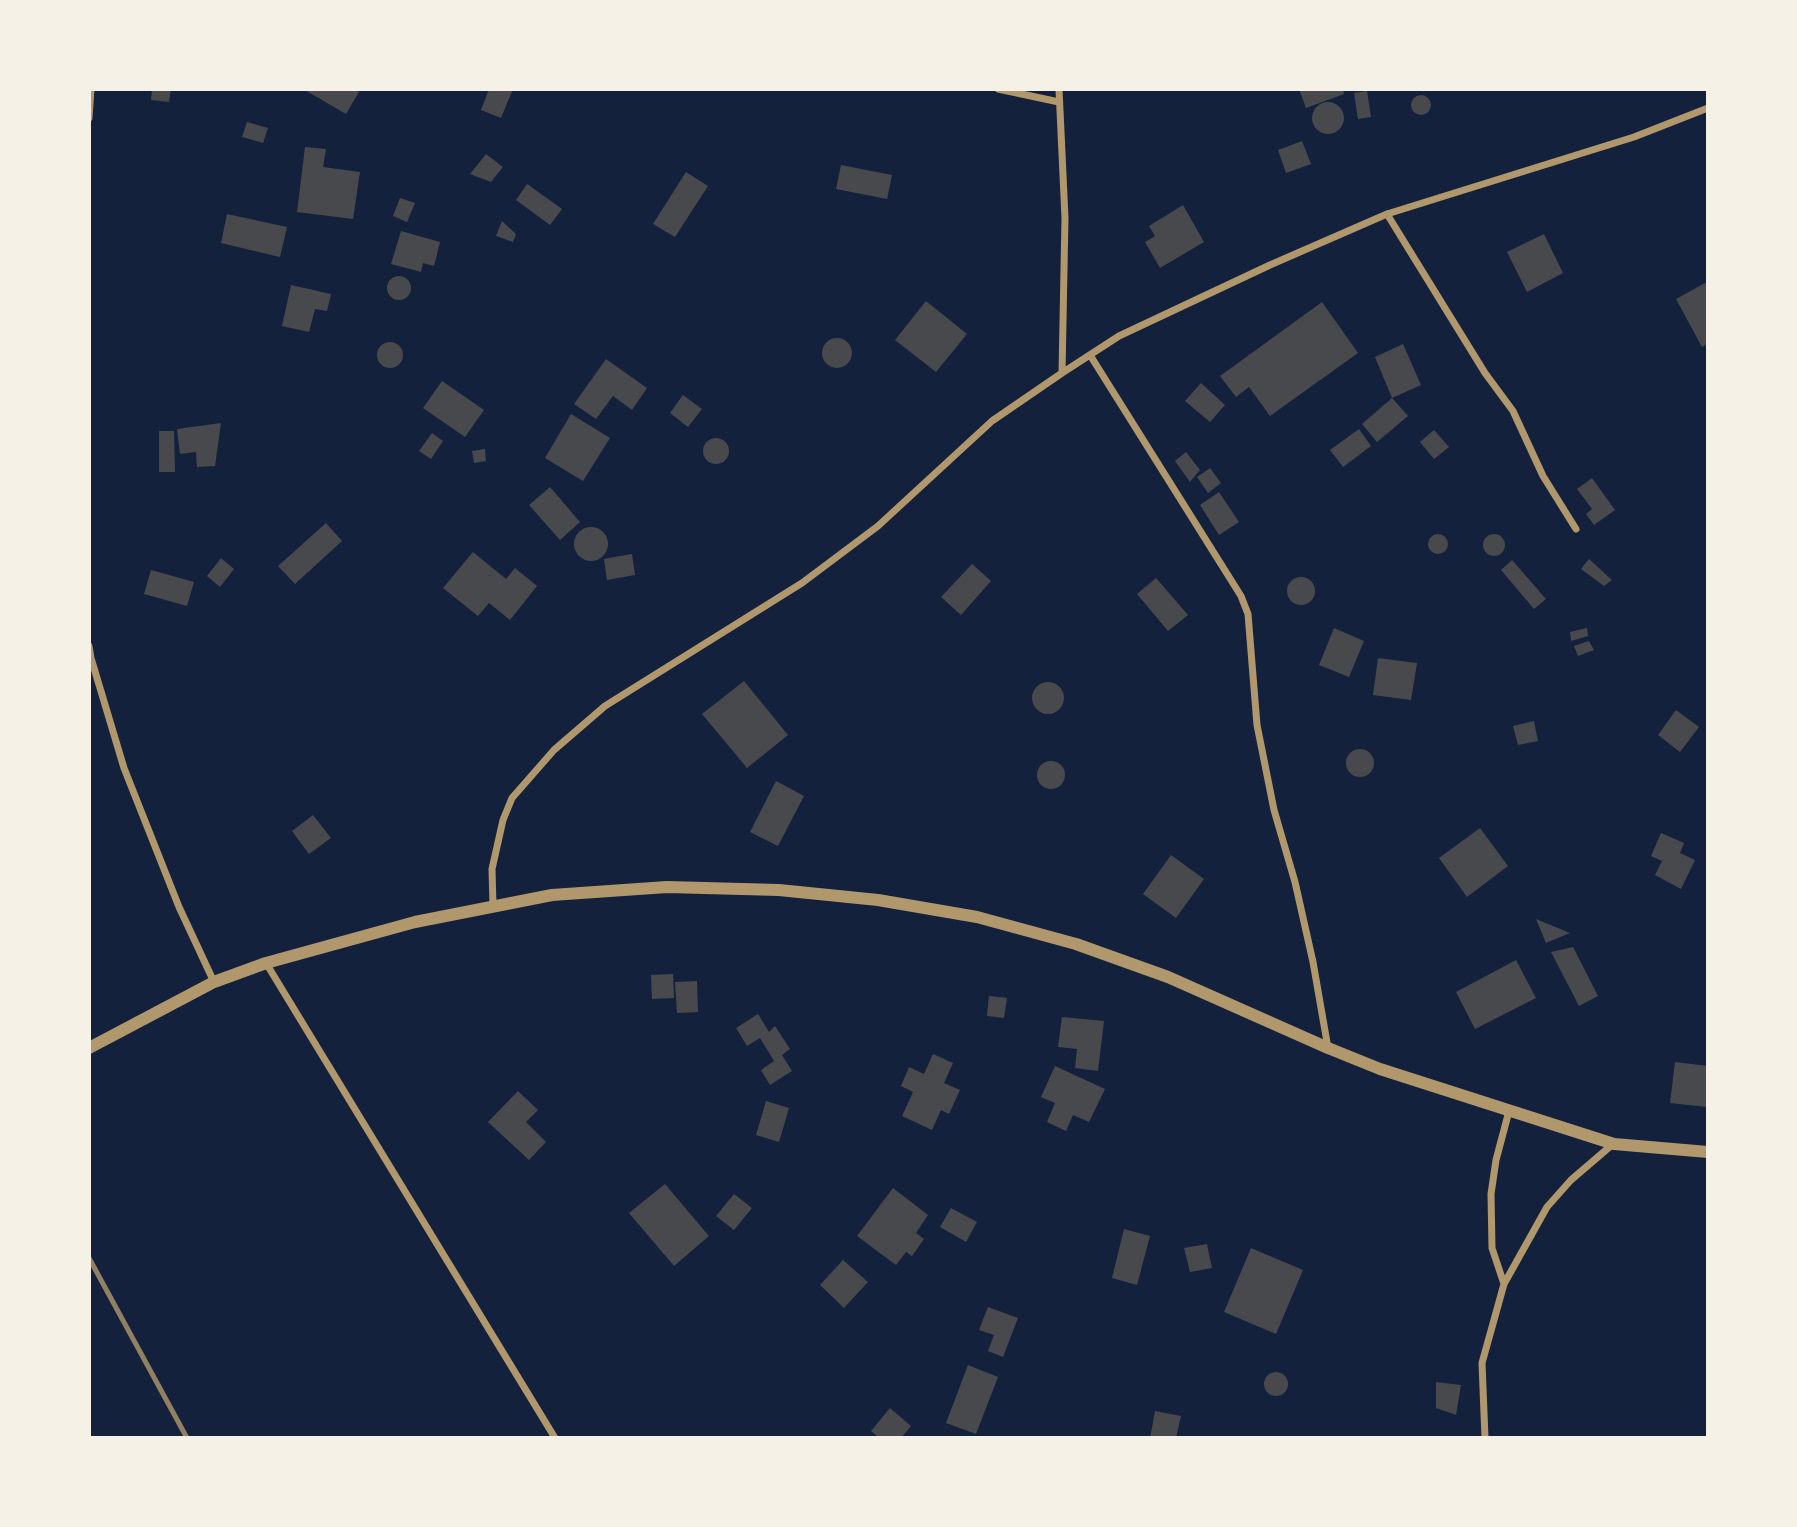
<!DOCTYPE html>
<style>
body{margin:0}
#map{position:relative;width:1797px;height:1527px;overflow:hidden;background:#14213d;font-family:Roboto,sans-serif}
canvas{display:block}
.frame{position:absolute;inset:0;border:91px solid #f6f1e7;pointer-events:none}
</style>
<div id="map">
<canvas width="1797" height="1527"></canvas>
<div class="frame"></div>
</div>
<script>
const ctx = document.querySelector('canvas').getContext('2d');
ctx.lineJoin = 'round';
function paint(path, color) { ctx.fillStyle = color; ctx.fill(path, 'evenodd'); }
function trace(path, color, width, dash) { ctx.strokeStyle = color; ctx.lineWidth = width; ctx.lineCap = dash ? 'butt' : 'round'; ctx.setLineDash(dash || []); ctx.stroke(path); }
const building = new Path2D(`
 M152,89H171L169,102L151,100Z
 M303,89H354L359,92L346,114Z
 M489,89H513L501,118L481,110Z
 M1299,89H1343L1344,94L1306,108Z
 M1367,91L1371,117L1358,119L1354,93Z
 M1411 105a10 10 0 1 1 20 0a10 10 0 1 1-20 0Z
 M1312 118a16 16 0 1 1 32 0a16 16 0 1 1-32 0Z
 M247,122L268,128L263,143L242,137Z
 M1302,141L1311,164L1286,173L1278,150Z
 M305,147L326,149L323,167L360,172L353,219L297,212Z
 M486,154L503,167L491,182L470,174Z
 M841,165L892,175L887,199L836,189Z
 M686,172L708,186L675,237L653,224Z
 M527,184L562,209L550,225L516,200Z
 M400,198L415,203L407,222L393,216Z
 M1183,205L1204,242L1160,268L1145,242L1155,236L1149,226Z
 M227,214L287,227L280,257L221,243Z
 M502,221L516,234L513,242L496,236Z
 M401,231L440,242L434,266L423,263L421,272L391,264Z
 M1544,234L1563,273L1527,292L1507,252Z
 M387 288a12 12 0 1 1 24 0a12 12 0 1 1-24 0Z
 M1705,283L1708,288V343L1702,347L1676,299Z
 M291,285L331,294L327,311L315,309L309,332L282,326Z
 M926,301L967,334L936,372L895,340Z
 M1322,302L1358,353L1270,416L1249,387L1236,397L1220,376Z
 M822 353a15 15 0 1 1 30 0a15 15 0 1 1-30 0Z
 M377 355a13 13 0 1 1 26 0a13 13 0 1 1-26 0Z
 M1403,344L1421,385L1392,398L1375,357Z
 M606,359L647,388L632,410L613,396L596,419L574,404Z
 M442,381L484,410L465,437L423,408Z
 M1201,383L1225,405L1210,422L1185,401Z
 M683,395L702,409L688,427L670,413Z
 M1392,398L1408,416L1377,442L1362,424Z
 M571,414L610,438L583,481L545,458Z
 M221,423L215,466L197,467L196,452L180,454L177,429Z
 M1359,429L1371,446L1343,467L1330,450Z
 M1434,430L1449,447L1434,459L1420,442Z
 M159,431H174L175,472H159Z
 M432,433L443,441L431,459L419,451Z
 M703 451a13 13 0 1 1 26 0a13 13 0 1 1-26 0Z
 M485,449L486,461L474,463L472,451Z
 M1186,452L1200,470L1190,482L1175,461Z
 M1210,468L1221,483L1208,493L1197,477Z
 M1592,478L1615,510L1594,525L1586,514L1592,509L1577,489Z
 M550,487L580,522L560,540L529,505Z
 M1219,492L1239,522L1219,535L1200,505Z
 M326,523L342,541L295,584L278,566Z
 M574 544a17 17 0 1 1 34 0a17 17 0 1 1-34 0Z
 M1483 545a11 11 0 1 1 22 0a11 11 0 1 1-22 0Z
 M1428 544a10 10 0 1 1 20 0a10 10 0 1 1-20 0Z
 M473,552L506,579L515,568L537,586L510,620L489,603L478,616L443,588Z
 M632,554L635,575L607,580L604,559Z
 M221,558L234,569L220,587L207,576Z
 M1589,559L1612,580L1604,586L1581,569Z
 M1512,560L1546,599L1534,609L1501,570Z
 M972,564L991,581L961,615L941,597Z
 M151,570L194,582L187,606L144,594Z
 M1287 591a14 14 0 1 1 28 0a14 14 0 1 1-28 0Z
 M1156,578L1188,615L1168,631L1137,594Z
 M1334,628L1364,641L1349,677L1319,665Z
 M1587,628L1588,636L1571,641L1570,632Z
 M1589,641L1594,650L1578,656L1574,646Z
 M1378,658L1417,663L1411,700L1373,695Z
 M744,681L788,735L747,768L702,714Z
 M1032 698a16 16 0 1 1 32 0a16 16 0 1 1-32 0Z
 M1676,710L1699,727L1680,752L1658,735Z
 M1534,721L1538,741L1518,745L1513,726Z
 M1346 763a14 14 0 1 1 28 0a14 14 0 1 1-28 0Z
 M1037 775a14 14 0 1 1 28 0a14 14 0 1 1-28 0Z
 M776,781L804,796L778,846L750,832Z
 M313,815L331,838L309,854L292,831Z
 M1480,828L1508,866L1467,897L1439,858Z
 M1661,833L1684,843L1680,853L1695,860L1681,889L1655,875L1662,861L1651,856Z
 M1171,855L1204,879L1176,918L1143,894Z
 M1536,919L1570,933L1546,943Z
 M1573,947L1598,996L1579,1006L1551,952Z
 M1516,960L1536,998L1475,1029L1456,992Z
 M673,974L674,998L652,999L651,975Z
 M697,981L698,1012L677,1013L675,982Z
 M989,996L1007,998L1004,1018L987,1016Z
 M758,1014L769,1032L775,1026L790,1049L782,1055L792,1071L770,1085L761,1070L774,1061L760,1038L747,1046L736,1028Z
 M1062,1017L1104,1021L1098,1071L1075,1068L1077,1049L1058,1047Z
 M933,1054L953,1063L944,1083L960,1090L949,1114L941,1110L932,1130L902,1116L913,1092L901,1086L909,1067L924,1074Z
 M1675,1062L1708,1066L1707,1107L1670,1103Z
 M1055,1066L1105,1089L1089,1122L1073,1115L1066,1131L1047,1122L1055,1103L1041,1097Z
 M518,1091L538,1110L526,1122L546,1142L529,1160L488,1122Z
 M766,1101L789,1108L779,1142L756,1135Z
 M665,1184L709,1236L674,1266L629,1213Z
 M893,1188L928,1215L916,1233L924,1239L912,1256L906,1252L896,1265L857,1236Z
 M734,1194L752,1208L734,1230L716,1216Z
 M951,1208L977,1222L966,1242L940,1227Z
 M1124,1229L1150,1236L1137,1285L1112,1278Z
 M1207,1244L1212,1268L1190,1272L1184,1248Z
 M1251,1248L1303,1270L1276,1334L1224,1312Z
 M843,1260L868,1282L844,1308L820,1285Z
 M988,1307L1018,1318L1003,1357L988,1351L994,1335L979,1330Z
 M968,1365L998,1377L976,1434L946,1423Z
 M1264 1384a12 12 0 1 1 24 0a12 12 0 1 1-24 0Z
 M1436,1382L1461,1385L1456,1415L1436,1408Z
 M890,1408L911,1426L901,1438H879L871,1431Z
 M1155,1411L1181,1416L1176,1438H1150Z`);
const minor = new Path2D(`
 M998,89L1059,102
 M1059,89L1065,218L1062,373
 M89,118L91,89
 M1387,214L1485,373L1513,411L1543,476L1576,529
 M1090,355L1241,596L1248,614L1257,725L1274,810L1295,882L1313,962L1328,1048
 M89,646L91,658L124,768L179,907L214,982
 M493,906L492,869L503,820L512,798L554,750L605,706L802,583L878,526L992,421L1062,373L1119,336L1270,265L1387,214L1634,137L1708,108
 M266,963L555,1438
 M1504,1284L1492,1248L1491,1194L1496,1160L1509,1111
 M1485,1438L1482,1363L1504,1284L1547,1207L1571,1180L1613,1144`);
const tertiary = new Path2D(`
 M89,1048L214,982L266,963L415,922L552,895L667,887L779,890L878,900L977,917L1076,944L1168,977L1328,1048L1380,1069L1614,1144L1708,1152`);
const rail = new Path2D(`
 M89,1258L187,1438`);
paint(building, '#48494c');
trace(minor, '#b1986c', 7);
trace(tertiary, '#b1986c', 12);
trace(rail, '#918062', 5);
</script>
